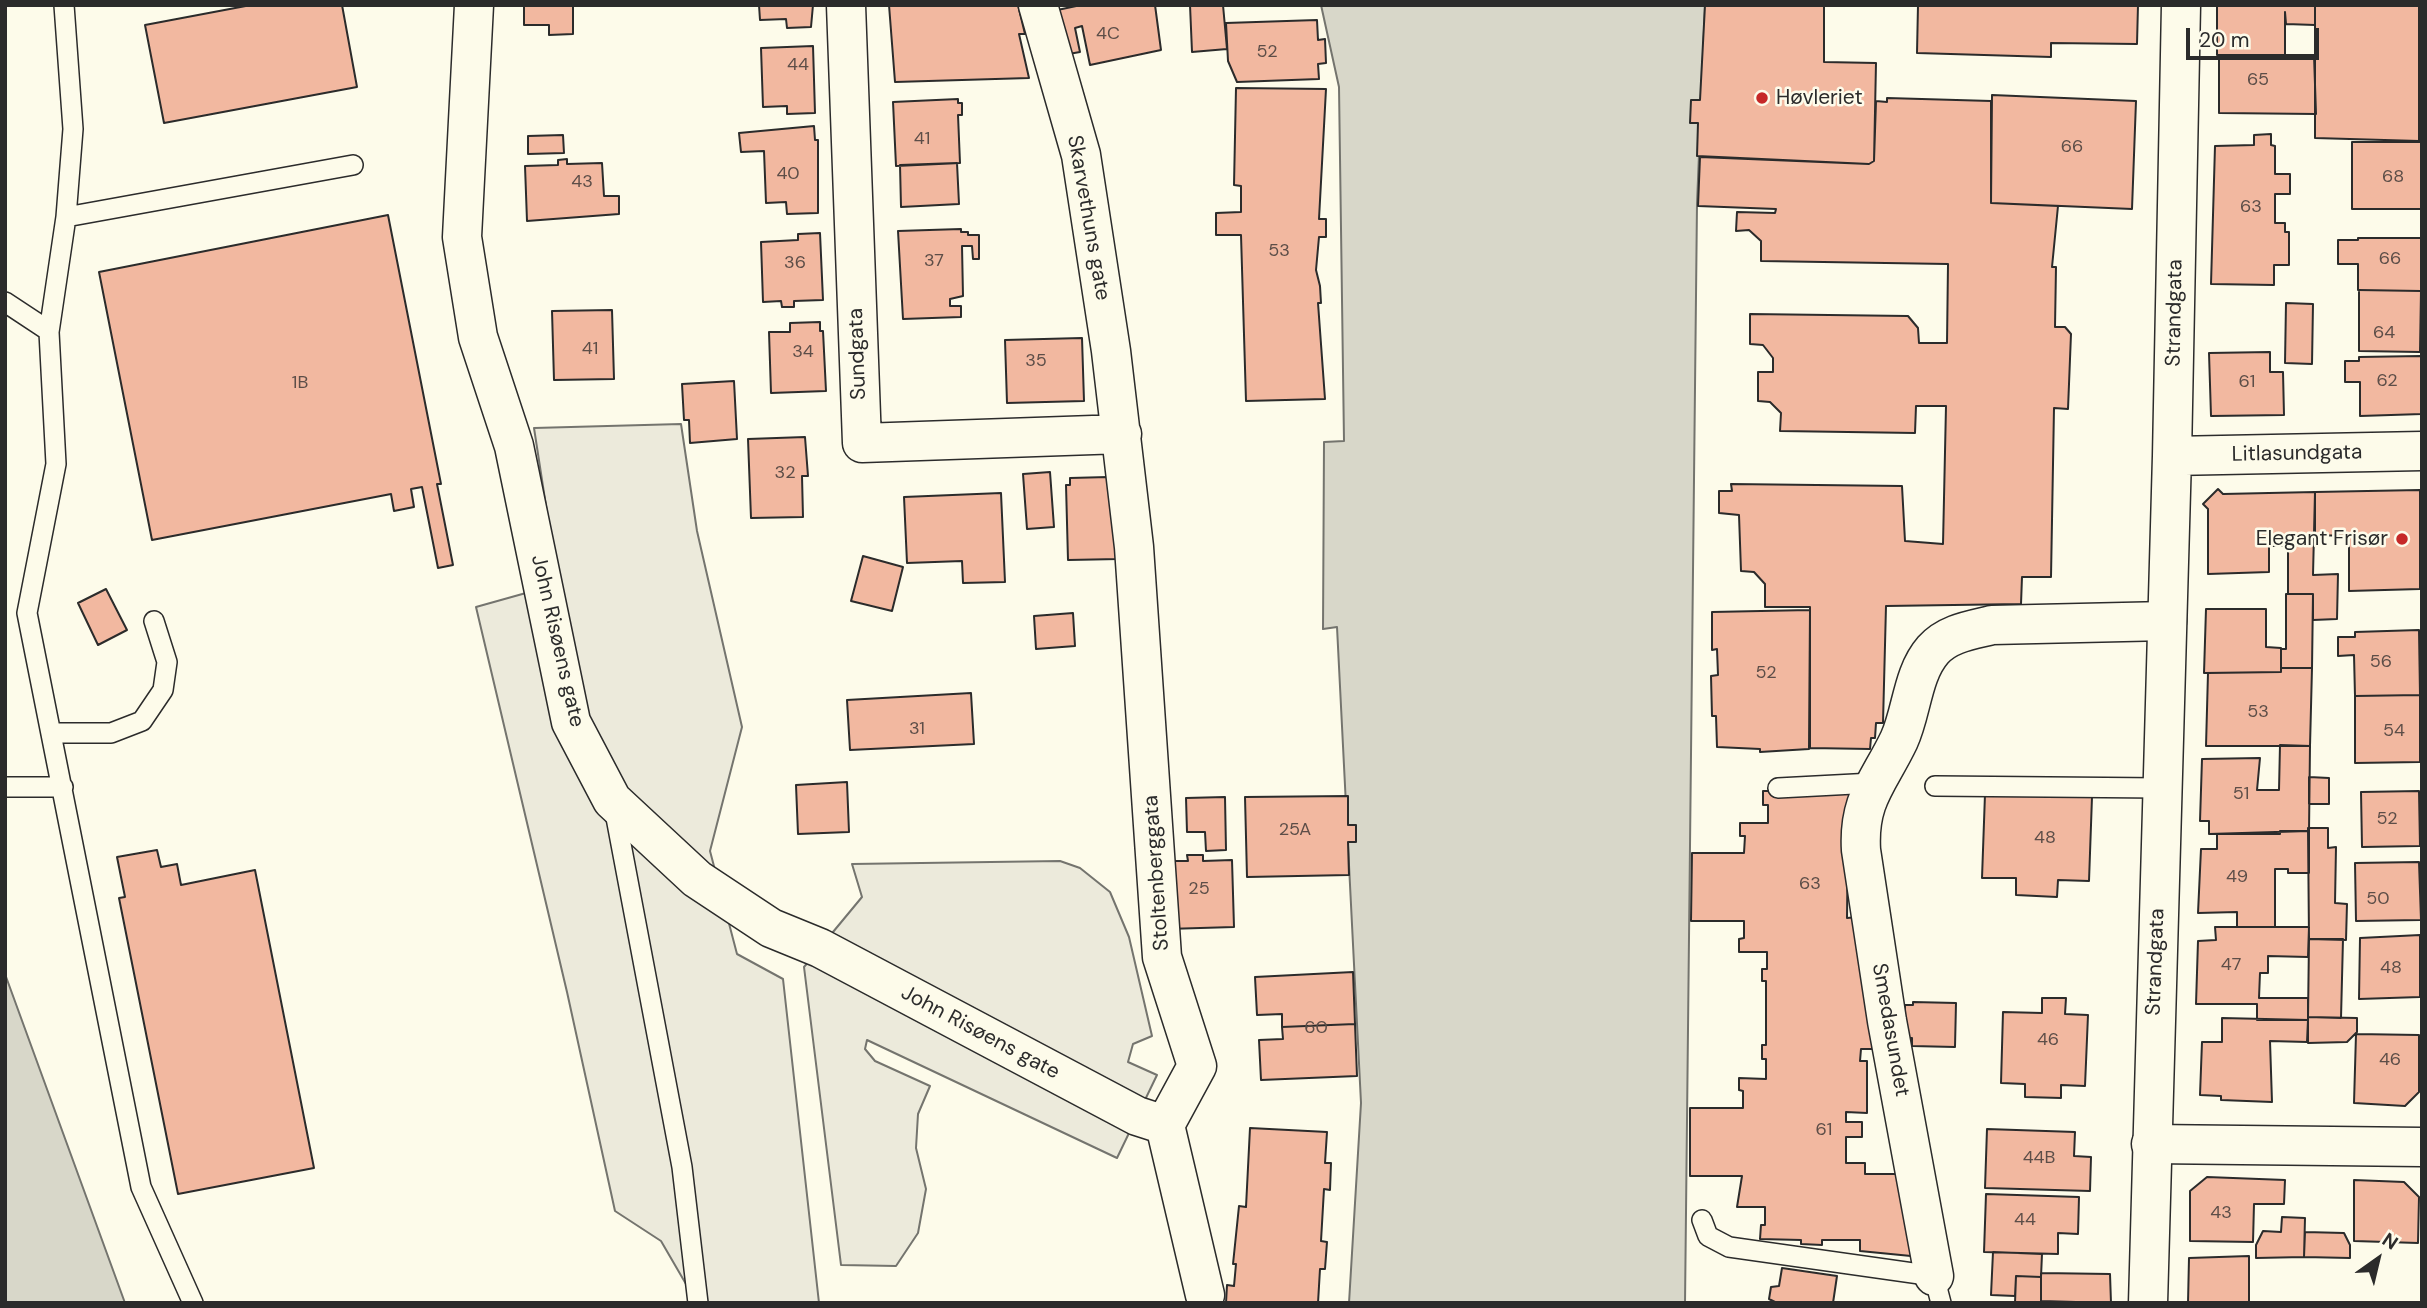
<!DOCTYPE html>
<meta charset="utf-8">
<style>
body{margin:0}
#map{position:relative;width:2427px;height:1308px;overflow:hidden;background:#fdfbea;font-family:"DM Sans",sans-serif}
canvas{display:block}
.frame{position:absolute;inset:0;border:7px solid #2b2b2b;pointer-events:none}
.north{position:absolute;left:2343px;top:1224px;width:70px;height:70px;-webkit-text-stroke:5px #fdfbea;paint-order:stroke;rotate:34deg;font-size:19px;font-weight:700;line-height:28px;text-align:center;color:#2b2b2b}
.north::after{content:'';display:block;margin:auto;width:24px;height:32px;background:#2b2b2b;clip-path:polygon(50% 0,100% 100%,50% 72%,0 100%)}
.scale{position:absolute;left:2186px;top:28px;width:133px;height:32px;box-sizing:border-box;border:4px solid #2b2b2b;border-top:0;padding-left:9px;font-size:21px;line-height:24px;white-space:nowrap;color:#2b2b2b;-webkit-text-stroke:5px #fdfbea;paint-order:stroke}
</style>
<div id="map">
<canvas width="2427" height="1308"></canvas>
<div class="frame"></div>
<div class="north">N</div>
<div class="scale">20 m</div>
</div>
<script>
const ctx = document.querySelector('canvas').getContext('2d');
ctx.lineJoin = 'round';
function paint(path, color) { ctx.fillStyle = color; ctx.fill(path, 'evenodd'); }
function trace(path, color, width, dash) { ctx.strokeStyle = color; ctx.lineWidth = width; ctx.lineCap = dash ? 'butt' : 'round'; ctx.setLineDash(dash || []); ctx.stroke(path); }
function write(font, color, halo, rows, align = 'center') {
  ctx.font = font + ' "DM Sans",sans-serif'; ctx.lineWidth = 5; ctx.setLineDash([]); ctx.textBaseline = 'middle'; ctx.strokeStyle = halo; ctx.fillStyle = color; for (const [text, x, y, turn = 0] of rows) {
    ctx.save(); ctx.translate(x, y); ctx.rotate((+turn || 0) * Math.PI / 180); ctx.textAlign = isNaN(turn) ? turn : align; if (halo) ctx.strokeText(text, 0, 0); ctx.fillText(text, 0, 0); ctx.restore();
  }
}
const parking = new Path2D(`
 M681,424L697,531L742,727L710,851L737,954L783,979L819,1303H697L661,1241L615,1211L567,992L476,607L558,584L534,428Z
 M1060,861L1080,868L1110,892L1129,937L1152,1036L1133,1044L1128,1062L1157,1075L1117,1158L867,1040L865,1049L875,1061L930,1086L918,1114L916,1148L926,1189L918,1233L896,1266L841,1265L804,967L862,897L852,864Z`);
const water = new Path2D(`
 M1321,5H1705L1697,204L1685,1303H1349L1361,1103L1337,627L1323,629L1324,442L1344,441L1339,87Z
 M5,974L125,1303H5Z`);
const building = new Path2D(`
 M251,5H342L357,87L164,123L145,25Z
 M524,5H573V34L549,35V25H524Z
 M759,5H813L811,27L787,28L786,19L760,20Z
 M889,5H1018L1025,34H1019L1029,78L895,82Z
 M1081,5H1155L1161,50L1090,65L1082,26L1075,28L1080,52L1057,56L1048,12Z
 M1190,5H1223L1227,49L1192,52Z
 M1705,5H1824V62L1876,63L1874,161L1869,164L1697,156L1698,123H1690L1691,100H1700Z
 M1918,5H2138L2137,44L2051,43V57L1917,53Z
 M2217,5H2315V25L2286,24L2285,12V55H2217Z
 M2315,5H2419V141L2315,138Z
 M1317,20L1318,40L1325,39L1326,63L1318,64L1319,79L1237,82L1228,61L1226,23Z
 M813,46L815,113L787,114V106L763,107L761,48Z
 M2219,55H2314L2316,114L2219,113Z
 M1236,88L1326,89L1319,219H1326V237H1319L1316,270L1320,286L1321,303H1318L1325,399L1246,401L1241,235H1216V213L1241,212V186L1234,185Z
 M1992,95L2136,101L2132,209L1991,203Z
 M1887,98L1991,101V203L2058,206L2052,267H2056L2055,327H2065L2071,334L2068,409L2054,408L2051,577H2022L2021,604L1886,606L1883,723H1876L1875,738H1871L1870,749L1810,748V607H1765V584L1754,572L1741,571L1739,515L1719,513V491H1732L1731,484L1902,486L1905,541L1943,544L1946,406H1916L1915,433L1780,431L1781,413L1770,402L1758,401V372H1773V358L1763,345L1750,344V314L1908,316L1918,328L1919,343H1947L1948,264L1761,261V241L1749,230L1736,231L1737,212L1775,213L1776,209L1698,206L1700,157L1869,164L1874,161L1876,101L1887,102Z
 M958,99V103H962V115H958L960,163L896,166L893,102Z
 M814,126L815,140H818V213L787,214L786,202L766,203L764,151L741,152L739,133Z
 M2271,134V145L2275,146V174H2290V194H2275V223H2285V232H2289V265H2274V285L2211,284L2215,146L2254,145V135Z
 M563,135L564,153L528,154V136Z
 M2352,142H2421V209H2352Z
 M567,159V164L602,163L604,196H619V214L527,221L525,166L558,165V160Z
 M957,163L959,204L901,207L900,165Z
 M388,215L441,484H437L453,565L438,568L422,487L411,489L414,507L394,511L391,494L152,540L99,272Z
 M961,229V232H968V235H979V259H973L972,246H962L963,296L950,299V306H961V317L903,319L898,231Z
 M820,233L823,300L794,301V307H782L781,301L763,302L761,242L798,240V234Z
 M2358,238H2421V291L2358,290V264H2338V240H2358Z
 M2359,290L2421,291L2420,352L2359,351Z
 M2286,303L2313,304L2312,364L2285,363Z
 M612,310L614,379L554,380L552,311Z
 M820,322V331H823L826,391L771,393L769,332H790V323Z
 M1082,338L1084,401L1007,403L1005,340Z
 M2270,352V372H2283L2284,415L2211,416L2209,353Z
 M2421,356L2422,414L2360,416V382H2345V361H2359V357Z
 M734,381L737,439L690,443L689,420H684L682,384Z
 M805,437L808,476H802L803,517L751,518L748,439Z
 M1050,472L1054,527L1027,529L1023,474Z
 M1108,477L1119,559L1068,560L1066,485H1070V478Z
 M2218,489L2223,494L2315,492L2313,575L2338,574L2337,619L2313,620V594H2288V546H2269V572L2208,574V509L2203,504Z
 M2420,490V589L2349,591V536L2315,535V492Z
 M1001,493L1005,582L963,583L962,561L907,563L904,497Z
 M863,556L903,567L892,611L851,601Z
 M106,589L127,630L98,645L78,603Z
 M2286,594H2313L2312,668H2281V649H2286Z
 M2206,609H2266V647L2281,648V672L2204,673Z
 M1810,610L1809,749L1760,752V749L1717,747L1716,716H1712L1711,676L1718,675L1717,649L1712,650V612Z
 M1073,613L1075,646L1036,649L1034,616Z
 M2419,630L2420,695L2355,696L2354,655L2338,656V637H2355V632Z
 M2281,668H2312L2310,746H2206L2208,673L2281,672Z
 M971,693L974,744L850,750L847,700Z
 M2420,695V762L2355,763V696Z
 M2280,745L2310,746L2309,831L2209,834V821H2200L2202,759L2260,758L2257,790H2279Z
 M2309,777L2329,778V804H2309Z
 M847,782L849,832L798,834L796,785Z
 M1763,791H1854L1848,834L1847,918L1858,917L1873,1049H1861L1860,1061H1867V1113L1846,1112V1122H1862V1137H1846V1163H1865V1174H1901L1911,1256L1860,1251V1240H1822V1245L1801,1244V1240L1760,1239L1761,1225H1765V1207H1737L1742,1176H1690V1108H1743V1091L1739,1090V1078L1766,1079V1059H1762V1045H1766V981H1762V969H1767V952H1739V939L1744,938V921H1691L1692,853H1744L1745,836H1740V823H1768V805H1763Z
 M2419,791L2420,846L2362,847L2361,792Z
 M1985,794L2092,797L2089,881L2058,880L2057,897L2016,895V878H1982Z
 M1348,796V825H1356V842H1348L1349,875L1247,877L1245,797Z
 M1225,797L1226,850L1206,851L1205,832H1187L1186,798Z
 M2308,828H2328V848L2336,847L2335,903L2347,904L2346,940L2309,939Z
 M2280,831H2309V873H2288V869H2275V927H2237V912L2198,913L2201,849H2217V834H2280Z
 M157,850L161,867L177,864L181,885L255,870L314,1168L178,1194L119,898L125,897L117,857Z
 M1187,855H1203V861L1232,860L1234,927L1167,929L1166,861H1188Z
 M2419,862L2421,920L2356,921L2355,863Z
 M2215,927H2309L2308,957L2268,956V973H2260L2259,998H2308V1020H2257V1004H2196L2198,941L2216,940Z
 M2420,935V997L2359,999L2360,938Z
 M2309,939H2343L2341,1018L2308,1017Z
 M1353,972L1355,1024L1282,1027V1014L1257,1015L1255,977Z
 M2042,998H2066L2065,1014L2088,1015L2085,1086L2061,1085V1098L2025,1097V1084L2001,1083L2003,1012L2042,1013Z
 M1913,1002L1956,1003L1955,1047L1912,1046V1038H1904L1905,1005H1913Z
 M2308,1017L2357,1018V1032L2347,1042L2308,1043Z
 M2222,1018L2308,1020L2307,1042L2270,1041L2272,1102L2221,1100V1096L2200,1095L2202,1042H2222Z
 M1355,1024L1357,1076L1261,1080L1259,1040L1283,1039L1282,1027Z
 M2356,1034L2419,1035V1092L2405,1106L2354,1103Z
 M1250,1128L1327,1132L1325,1163H1331L1330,1190L1324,1189L1321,1241L1327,1242L1325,1269H1320L1318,1303H1226L1227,1285L1234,1286L1236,1264H1233L1239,1206L1246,1207Z
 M1987,1129L2075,1132L2074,1156L2091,1157L2090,1191L1985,1188Z
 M2207,1177L2285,1180L2284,1204H2254L2253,1242L2190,1241V1191Z
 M2354,1180L2404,1182L2419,1197L2418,1243L2354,1241Z
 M1986,1194L2079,1197L2078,1234L2058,1233V1254L1984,1252Z
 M2282,1217L2305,1218L2304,1257L2256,1258V1245L2263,1231L2281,1232Z
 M2305,1232L2344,1233L2350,1245V1258L2304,1257Z
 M1993,1252L2042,1254L2041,1277L2016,1276L2015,1296L1991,1295Z
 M2249,1256V1303H2188L2189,1258Z
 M1782,1268L1837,1276L1833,1303H1777L1769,1299L1771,1287L1779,1286Z
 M2041,1273L2110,1274L2111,1303L2041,1301Z
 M2016,1276L2041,1277V1303H2015Z`);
const service = new Path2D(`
 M64,5L73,129L66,217L49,332L56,464L27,613L141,1187L193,1303
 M66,217L353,165
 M5,302L49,331
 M53,733H111L142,721L163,690L167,662L154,621
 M1935,786L2161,788
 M5,787H63
 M1778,788L1873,783
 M614,807L682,1167L698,1303
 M1702,1220L1708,1236L1729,1247L1934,1276L1941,1303`);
const minor = new Path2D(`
 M474,5L462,237L478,337L514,446L571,722L612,800L697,879L771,928L820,948L1137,1116L1165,1125
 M846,5L862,443L1122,434
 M1038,5L1081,155L1111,351L1134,547L1162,957L1197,1066L1165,1125L1205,1295
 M2151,1144L2422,1147
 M1934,1276L1887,1021L1861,850C1858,799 1879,782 1899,740C1912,712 1912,674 1933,650C1948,633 1972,630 1992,625L2167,621`);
const tertiary = new Path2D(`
 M2172,456L2422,451
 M2148,1303L2172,456L2181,5`);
const markers = [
 [1762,98,7,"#c62828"],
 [2402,539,7,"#c62828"]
];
const numberNames = [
 ["4C",1108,34],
 ["52",1267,52],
 ["44",798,65],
 ["65",2258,80],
 ["41",922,139],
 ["66",2072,147],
 ["40",788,174],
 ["68",2393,177],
 ["43",582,182],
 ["63",2251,207],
 ["53",1279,251],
 ["66",2390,259],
 ["37",934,261],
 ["36",795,263],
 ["64",2384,333],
 ["41",590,349],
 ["34",803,352],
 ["35",1036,361],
 ["62",2387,381],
 ["61",2247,382],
 ["1B",300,383],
 ["32",785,473],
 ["56",2381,662],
 ["52",1766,673],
 ["53",2258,712],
 ["31",917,729],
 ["54",2394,731],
 ["51",2241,794],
 ["52",2387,819],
 ["25A",1295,830],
 ["48",2045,838],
 ["49",2237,877],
 ["63",1810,884],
 ["25",1199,889],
 ["50",2378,899],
 ["47",2231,965],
 ["48",2391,968],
 ["60",1316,1028],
 ["46",2048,1040],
 ["46",2390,1060],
 ["61",1824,1130],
 ["44B",2039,1158],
 ["43",2221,1213],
 ["44",2025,1220]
];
const poiNames = [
 ["Høvleriet",1776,98],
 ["Elegant Frisør",2388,539,"right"]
];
const streetNames = [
 ["Skarvethuns gate",1088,218,80],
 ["Strandgata",2175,313,-89],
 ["Sundgata",858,354,-92],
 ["Litlasundgata",2297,454,-1],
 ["John Risøens gate",557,641,77],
 ["Stoltenberggata",1157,873,-94],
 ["Strandgata",2156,962,-88],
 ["Smedasundet",1890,1030,80],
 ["John Risøens gate",980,1033,28]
];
paint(parking, '#eceadb');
trace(parking, '#74746e', 2);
paint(water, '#d8d7c9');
trace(water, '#74746e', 2);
paint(building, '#f2b8a0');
trace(building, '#2b2b2b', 2);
trace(service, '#2b2b2b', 22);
trace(minor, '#2b2b2b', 41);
trace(tertiary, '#2b2b2b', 41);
trace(service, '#fdfbea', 19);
trace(minor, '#fdfbea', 38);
trace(tertiary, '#fdfbea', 38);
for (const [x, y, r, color] of markers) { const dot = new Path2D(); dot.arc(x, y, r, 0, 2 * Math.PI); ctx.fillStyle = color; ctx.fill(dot); trace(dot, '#fdfbea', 2.5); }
write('18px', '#5d4e48', null, numberNames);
write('21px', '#2b2b2b', '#fdfbea', poiNames, 'left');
write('21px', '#2b2b2b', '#fdfbea', streetNames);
</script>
